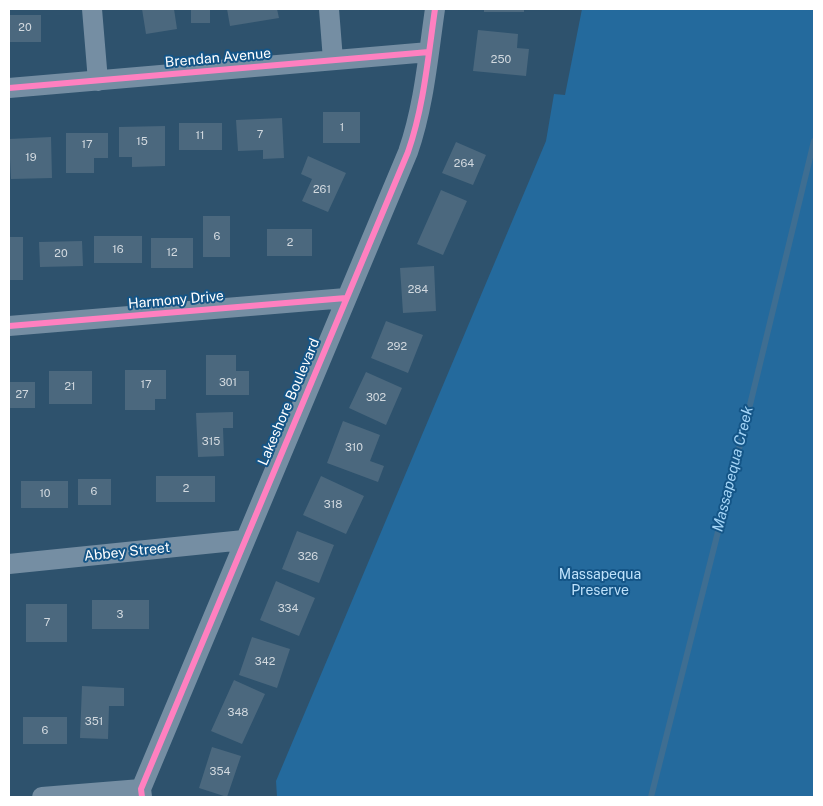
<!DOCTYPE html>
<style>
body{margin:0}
#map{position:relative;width:823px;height:806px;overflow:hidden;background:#2e526d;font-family:"Public Sans",sans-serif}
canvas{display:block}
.frame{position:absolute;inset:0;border:10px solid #fff;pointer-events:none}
</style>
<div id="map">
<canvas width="823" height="806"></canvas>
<div class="frame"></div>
</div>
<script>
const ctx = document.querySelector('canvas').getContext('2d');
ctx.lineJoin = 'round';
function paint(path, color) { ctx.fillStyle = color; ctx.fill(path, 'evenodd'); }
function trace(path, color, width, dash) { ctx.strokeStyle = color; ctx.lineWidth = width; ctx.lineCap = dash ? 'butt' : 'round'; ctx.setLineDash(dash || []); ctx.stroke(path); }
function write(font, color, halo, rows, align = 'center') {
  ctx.font = font + ' "Public Sans",sans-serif'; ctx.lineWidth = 4; ctx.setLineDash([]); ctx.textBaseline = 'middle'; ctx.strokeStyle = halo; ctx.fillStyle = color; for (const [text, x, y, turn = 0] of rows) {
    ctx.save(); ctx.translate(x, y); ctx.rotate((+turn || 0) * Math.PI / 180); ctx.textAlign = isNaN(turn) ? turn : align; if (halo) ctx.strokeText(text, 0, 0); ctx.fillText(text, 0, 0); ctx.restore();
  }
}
const green = new Path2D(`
 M582,9H814V797H277L276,781L546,141L554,94L565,95Z`);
const stream = new Path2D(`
 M651,797L749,409L814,141`);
const building = new Path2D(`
 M142,9H174L177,29L146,34Z
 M191,9H210V23H191Z
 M227,9H277L279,18L230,26Z
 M484,9H524V12H484Z
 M9,15H41V42H9Z
 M478,30L518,34L517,48L529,49L526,76L473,71Z
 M323,112H360V143H323Z
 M282,118L284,158L263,159V150L238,151L236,120Z
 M179,123H222V150H179Z
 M165,126V166L132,167V157H119V127Z
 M66,133H108V158H94V173H66Z
 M51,137L52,178L11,179L9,139Z
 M456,142L486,155L473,185L442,173Z
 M308,156L346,173L328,212L302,201L312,179L301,174Z
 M441,190L467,201L443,255L417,244Z
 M203,216H230V257H203Z
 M267,229H312V256H267Z
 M94,236H142V263H94Z
 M9,237H23V280H9Z
 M151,238H193V268H151Z
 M82,241L83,266L40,267L39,242Z
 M434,266L436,311L403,313L400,268Z
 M386,321L423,335L408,373L371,358Z
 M206,355H236V371H249V395H206Z
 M125,370H166V399H155V410H125Z
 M49,371H92V404H49Z
 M366,372L402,388L386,425L349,408Z
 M9,382H35V408H9Z
 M233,412V428H223L224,456L198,457L196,413Z
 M343,421L380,435L370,461L384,466L378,482L327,463Z
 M156,476H215V502H156Z
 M321,476L364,496L346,534L303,515Z
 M78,479H111V505H78Z
 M21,481H68V508H21Z
 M297,531L334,545L319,583L282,569Z
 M276,581L315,598L299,636L260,620Z
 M92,600H149V629H92Z
 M26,604H67V642H26Z
 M252,637L290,649L277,688L239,675Z
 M234,680L265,694L242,744L211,731Z
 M82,686L124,688V706H109L108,739L80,738Z
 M23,717H67V744H23Z
 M212,747L241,756L227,797L199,788Z`);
const street = new Path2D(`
 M92,9L98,81
 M329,9L333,60
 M9,88L429,52
 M9,326L346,298
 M9,564L244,540
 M42,797L141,789
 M142,797L141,789L408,152C424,106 428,57 435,9`);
const cycleway = new Path2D(`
 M9,88L429,52
 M9,326L346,298
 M142,797L141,789L408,152C424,106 428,57 435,9`);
const numberNames = [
 ["20",25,28],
 ["250",501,60],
 ["1",342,128],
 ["7",260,135],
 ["11",200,136],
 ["15",142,142],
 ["17",87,145],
 ["19",31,158],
 ["264",464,164],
 ["261",322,190],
 ["6",217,237],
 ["2",290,243],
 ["16",118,250],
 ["12",172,253],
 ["20",61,254],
 ["284",418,290],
 ["292",397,347],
 ["301",228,383],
 ["17",146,385],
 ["21",70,387],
 ["27",22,395],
 ["302",376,398],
 ["315",211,442],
 ["310",354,448],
 ["2",186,489],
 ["6",94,492],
 ["10",45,494],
 ["318",333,505],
 ["326",308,557],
 ["334",288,609],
 ["3",120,615],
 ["7",47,623],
 ["342",265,662],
 ["348",238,713],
 ["351",94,722],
 ["6",45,731],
 ["354",220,772]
];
const streetNames = [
 ["Brendan Avenue",218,58,-5],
 ["Harmony Drive",176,300,-5],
 ["Lakeshore Boulevard",289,402,-67],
 ["Abbey Street",127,552,-6]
];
const parkNames = [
 ["Massapequa",600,575],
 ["Preserve",600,591]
];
const waterNames = [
 ["Massapequa Creek",733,469,-76]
];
paint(green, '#246a9d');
trace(stream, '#3e6e92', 6);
paint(building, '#4b687e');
trace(street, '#758ea3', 20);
trace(cycleway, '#ff80c0', 6);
write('11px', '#d2d9df', null, numberNames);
write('14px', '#fff', '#145587', streetNames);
write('14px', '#bfe2fb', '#145587', parkNames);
write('italic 15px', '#a4d5f7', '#145587', waterNames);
</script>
